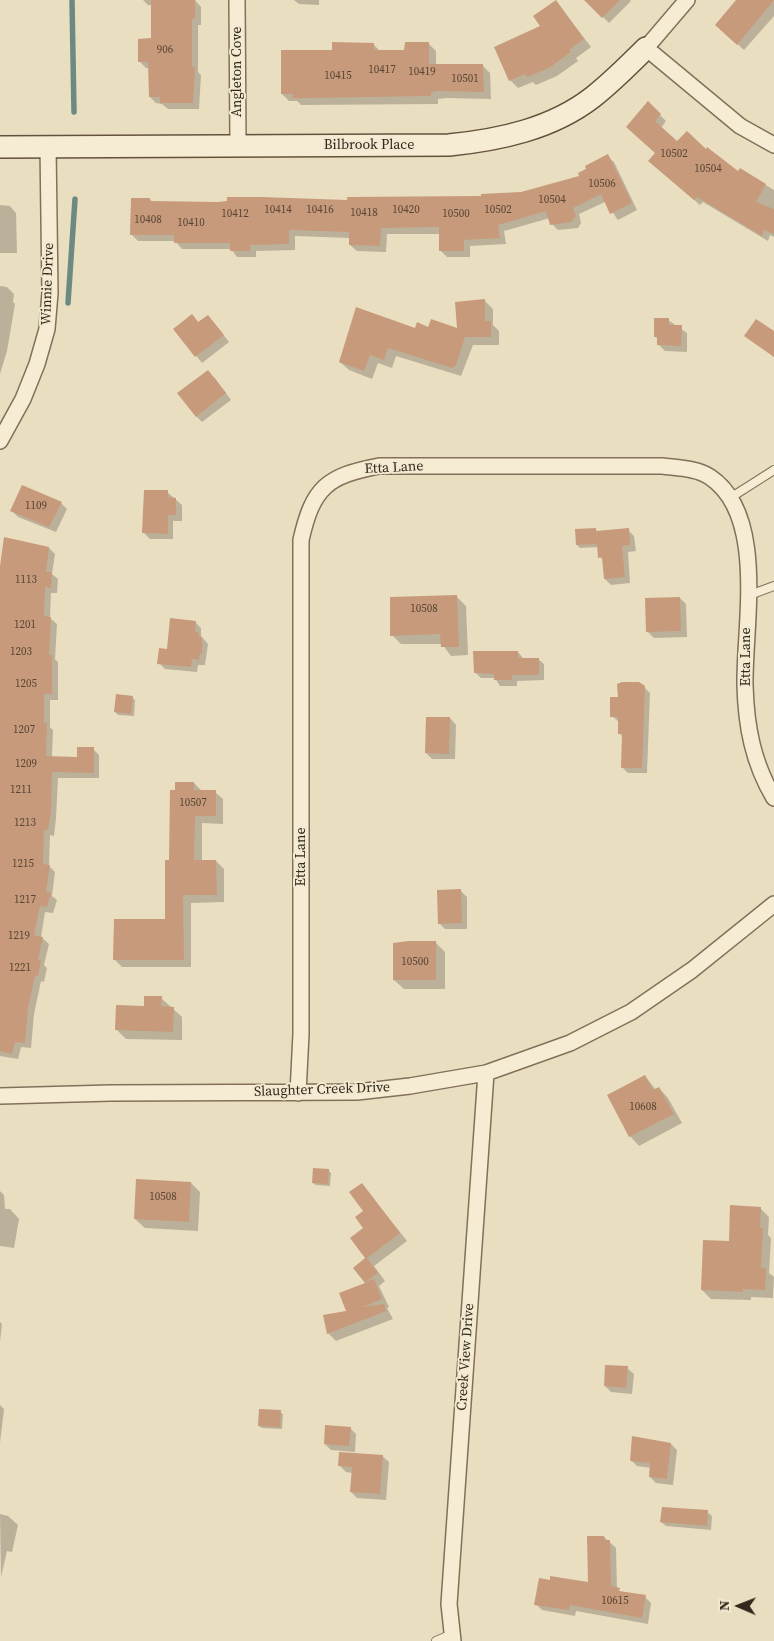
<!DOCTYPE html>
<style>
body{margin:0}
#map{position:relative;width:774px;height:1641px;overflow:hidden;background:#eadec1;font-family:"Source Serif 4",serif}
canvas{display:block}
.north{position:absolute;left:714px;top:1581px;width:50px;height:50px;-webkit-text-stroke:4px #f2e9d0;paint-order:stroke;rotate:271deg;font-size:14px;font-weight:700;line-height:20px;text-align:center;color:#33281d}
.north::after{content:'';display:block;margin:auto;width:18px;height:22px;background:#33281d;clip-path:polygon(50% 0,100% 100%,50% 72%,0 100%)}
</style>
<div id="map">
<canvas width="774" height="1641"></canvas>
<div class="north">N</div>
</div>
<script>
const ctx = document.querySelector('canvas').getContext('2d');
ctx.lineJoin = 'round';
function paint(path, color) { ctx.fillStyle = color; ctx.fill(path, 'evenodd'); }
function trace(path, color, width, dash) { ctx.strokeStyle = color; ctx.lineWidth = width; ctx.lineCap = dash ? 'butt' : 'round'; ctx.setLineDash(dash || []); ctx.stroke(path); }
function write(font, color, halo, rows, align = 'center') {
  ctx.font = font + ' "Source Serif 4",serif'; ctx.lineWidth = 4; ctx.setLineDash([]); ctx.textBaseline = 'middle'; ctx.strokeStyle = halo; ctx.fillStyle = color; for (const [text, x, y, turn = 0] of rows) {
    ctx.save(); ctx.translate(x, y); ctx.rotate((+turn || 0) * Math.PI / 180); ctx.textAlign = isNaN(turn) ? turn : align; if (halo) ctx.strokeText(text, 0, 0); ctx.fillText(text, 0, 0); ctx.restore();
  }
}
const shadow = new Path2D(`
 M143,0H195L201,7V25H198V72L201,75L199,109H168L162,104L156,103L150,97V68H146L139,61L152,39L153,5H148Z
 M294,0H319V5L299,4Z
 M586,0H630L631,1L609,23Z
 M756,0H774V16L744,50L723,31Z
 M556,1L591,47L576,58L578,61L557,76L536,85L533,82L518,88L510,80Z
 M428,43L436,51V65H482L490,73L491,99L447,98L438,99V104L301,105L297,101H289L282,94L333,51L373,44L380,51H406Z
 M648,103L666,121L661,128L677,143L706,150L739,173L741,170L774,190V237L770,235L768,241L703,202L700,205L656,167L657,154Z
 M607,156L614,162L637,210L618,220L605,202L579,214L581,223L578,228L558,230L552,224L550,218L504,231L506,244L470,246V257H447L441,251L440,234H387L386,252L357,251L350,245V238L295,236V250L256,251V257H237L231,249H182L175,241H138L131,234L150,199L153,203L483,198L522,193L581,177Z
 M0,205L10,206L16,213L17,253H0V286L7,287L14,294L13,302L15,304L7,351L0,374Z
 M485,301L493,309V325L499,331V345H473L461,376L396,356L392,368L378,363L372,379L349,370L340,362L416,329L458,330Z
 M192,315L199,323H214L229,342L202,363L175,329Z
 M668,320L687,333V352L665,351L658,344V339L655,336Z
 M214,377L231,400L202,422L196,416Z
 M167,492L182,505V521H173V539H150L144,533Z
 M61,503L67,509L56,532L18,517L12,511Z
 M595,529L598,532L628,530L634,536L636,551L628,552L630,583L611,585L605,579L604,561L600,557L599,547L580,548L577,545Z
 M49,548L55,554L52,574L58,579L57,593H51L50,618L57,624L55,659L58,662V700H50V727L53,730L52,757L78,758L93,749L99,755V778H58L56,818L54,836L50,835L49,866L55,872L52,896L57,900L53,913L45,912L41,937L49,944L44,965L47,968L44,982L41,981L34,1014L31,1048L21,1047L18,1059L0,1056V571Z
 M457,597L466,606L468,655L451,656L442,644H401L392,635Z
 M680,598L686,604L687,637L654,638L647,631Z
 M195,622L201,628V636L208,644L205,665H198L197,672L165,669L159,663Z
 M518,652L523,658L538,659L544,664V680L517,681V686H500L495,678H481L475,672Z
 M644,687L650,693L647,773H628L622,767L623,737L619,733V722L612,716L619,698Z
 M132,697L135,700L134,716L118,715L115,712Z
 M450,718L456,725L455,759H432L426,753Z
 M194,783L202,791L215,792L223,799V824L202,823V861H216L224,869V902L191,903V967H122L114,959L166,921L176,791Z
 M461,891L467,897V929H445L439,923Z
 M435,942L445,952V989H404L394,980Z
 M161,998L182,1017V1040L126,1039L117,1030Z
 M645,1076L656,1090L659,1088L668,1098L682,1123L639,1146L630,1136Z
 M328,1170L331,1173L330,1186L316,1185L313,1183Z
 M191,1183L200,1192L198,1231L145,1228L135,1219Z
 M362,1184L407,1241L374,1266L385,1281L379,1286L389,1307L387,1308L393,1319L336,1341L328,1333L325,1316L347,1312L367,1283L355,1268L367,1258L352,1238L365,1228Z
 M0,1191L4,1195L5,1209H10L19,1219L14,1248L0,1246Z
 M760,1208L769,1217L768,1235L771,1238L769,1273L774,1277L773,1298L751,1297V1300L711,1299L702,1290L730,1242Z
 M0,1322L2,1324L0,1342Z
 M627,1368L634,1374L632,1394L611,1392L605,1386Z
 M0,1405L4,1409L0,1443Z
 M280,1412L283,1414L282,1429L262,1428L259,1426Z
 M350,1428L356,1434L355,1452L331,1450L325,1444Z
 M671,1444L677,1450L673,1485L656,1483L650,1477L651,1468L637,1466L631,1460Z
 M382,1456L389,1462L386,1500L357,1498L351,1492L353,1473L346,1472L340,1466Z
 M707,1512L712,1516L711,1530L666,1526L661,1522Z
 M0,1514L8,1516L18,1525L12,1552L7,1551L1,1577Z
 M604,1537L616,1548L617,1589L623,1593L645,1597L651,1603L648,1624L576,1611L575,1616L542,1610L536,1604L589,1584Z`);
const stream = new Path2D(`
 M72,0L74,112
 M68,303L75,199`);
const building = new Path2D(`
 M151,0H195V19H192V67H195L193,103H160V97H149L148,62H138V39L151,38Z
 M556,0L584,39L569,50L571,52L549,68L527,77L525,74L509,81L494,47L540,26L533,16Z
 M584,0H620L602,18Z
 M736,0H774L737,45L715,25Z
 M332,42L374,43V50H404L405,42H429V64H483L484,92L439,91L431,92V96L312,98H292L293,94H281V50H332Z
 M648,101L661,114L655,121L677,141L687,131L706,149L707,147L738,171L740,168L766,184L756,202L774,209V234L764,230L762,236L697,197L694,200L648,161L655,153L626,127Z
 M608,154L632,203L610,214L601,194L573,208L576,216L571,222L550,225L546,211L498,225L500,238L464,240V251H439V227L381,228L380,246L349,245V232L289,230V244L250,245V251H230V243H174V235H130L131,198H150V201L218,202L227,201V197H261L347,200V197L481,196V194L521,192L579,176L578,173L586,169L585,166Z
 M485,299V321H491V337H465L456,365L452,368L388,348L384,360L370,355L364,371L339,362L356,307L415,328L417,322L428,327L431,319L457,328L455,302Z
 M192,314L198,322L208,315L224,335L195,357L173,329Z
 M654,318H669V325H682L681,346L657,345V337H654Z
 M756,319L774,331V357L744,336Z
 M208,370L226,393L196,417L177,393Z
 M22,485L62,502L49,527L10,511Z
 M144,490H168V497L176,498V515H168V534L142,533Z
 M596,528L597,544L576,545L575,529Z
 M629,528L630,545L622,546L625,577L604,579L602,557L598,558L596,531Z
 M4,537L49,547L46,572H52L51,588L45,587L44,616L51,617L49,655H52V694H44V723H47L46,756L77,757V747H94V773L52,772L51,812L48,830H44L43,864L50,865L46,892L51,893L47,907L40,906L34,935L43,937L38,960H41L38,976H35L28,1008L25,1043L15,1042L12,1054L0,1051V566Z
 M457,595L459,647H441L440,634L390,636V597Z
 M680,597L681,631L646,632L645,598Z
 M170,618L196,621L195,632L199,633V637H202V654L200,653L199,660L192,659L191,667L157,664L159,648L167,649Z
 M473,651H518V658H539V675H512V680H494V674L474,673Z
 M622,682H639L645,686L642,768H621L622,734H618V717H610V697H618L617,684Z
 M116,694L133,696L131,714L114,712Z
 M426,717H450L449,754L425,753Z
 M175,782H194V790H216V816H195L194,860H216L217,895H183L184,960H113L114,919H165V860H169L170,790H175Z
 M461,889L462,923L438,924L437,890Z
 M409,941H436V980H393V943Z
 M144,996H162L161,1006L174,1007L173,1032L115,1030L116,1005L144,1006Z
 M645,1075L653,1090L659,1087L674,1114L629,1137L607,1095Z
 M313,1168L329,1169L328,1184L312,1183Z
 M136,1179L191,1182L189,1222L134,1219Z
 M362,1183L400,1233L367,1258L378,1273L365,1282L374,1279L382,1299L363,1307L384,1304L386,1311L327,1334L323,1315L346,1311L339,1293L365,1283L353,1268L365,1258L350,1238L363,1228L355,1217L363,1211L349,1192Z
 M730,1205L761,1207L760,1228H763L761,1268H766L765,1290L743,1289V1292L701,1290L703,1240L729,1241Z
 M605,1365L628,1366L626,1388L604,1386Z
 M259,1409L281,1410L280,1427L258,1426Z
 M325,1425L351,1427L349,1446L324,1444Z
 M632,1436L671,1443L667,1479L649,1477L650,1463L630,1461Z
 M339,1452L383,1455L380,1494L350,1492L352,1467L338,1466Z
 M662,1507L708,1510L707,1526L660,1522Z
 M587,1536H604L605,1540H610L611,1586L620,1588L619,1591L646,1595L642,1618L570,1605L569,1610L534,1605L539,1578L550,1580V1576L588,1582Z`);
const lane = new Path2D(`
 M730,498L774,470
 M747,596L774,586
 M436,1641L452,1634`);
const street = new Path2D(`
 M237,0L238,144
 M687,0L646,48L740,126L774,145
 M0,441L23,399L37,364L47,329L50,293L48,146
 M298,1093L301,1034V540C313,487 327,476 379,466H662C677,468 697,468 710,477C767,515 744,626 745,685C746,726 753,763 774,798
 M0,1096L111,1093L357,1092L410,1086L486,1073L570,1043L631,1012L692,970L774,904
 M453,1641L449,1604L486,1073`);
const secondary = new Path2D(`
 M0,147L449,145C499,140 552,129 593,97C612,82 629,65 646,48`);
const numberNames = [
 ["906",165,50],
 ["10417",382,70],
 ["10419",422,72],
 ["10415",338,76],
 ["10501",465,79],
 ["10502",674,154],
 ["10504",708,169],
 ["10506",602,184],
 ["10504",552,200],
 ["10414",278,210],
 ["10416",320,210],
 ["10420",406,210],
 ["10502",498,210],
 ["10418",364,213],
 ["10412",235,214],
 ["10500",456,214],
 ["10408",148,220],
 ["10410",191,223],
 ["1109",36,506],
 ["1113",26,580],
 ["10508",424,609],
 ["1201",25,625],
 ["1203",21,652],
 ["1205",26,684],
 ["1207",24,730],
 ["1209",26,764],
 ["1211",21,790],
 ["10507",193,803],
 ["1213",25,823],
 ["1215",23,864],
 ["1217",25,900],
 ["1219",19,936],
 ["10500",415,962],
 ["1221",20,968],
 ["10608",643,1107],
 ["10508",163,1197],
 ["10615",615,1601]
];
const streetNames = [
 ["Angleton Cove",237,72,-90],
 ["Bilbrook Place",369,145],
 ["Winnie Drive",48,284,-88],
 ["Etta Lane",394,468,-3],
 ["Etta Lane",746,657,-90],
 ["Etta Lane",301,857,-90],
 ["Slaughter Creek Drive",322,1090,-2],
 ["Creek View Drive",466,1357,-86]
];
paint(shadow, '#0003');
trace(stream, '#6c8a83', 5.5);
paint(building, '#c69a7a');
trace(lane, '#83705a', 10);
trace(street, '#83705a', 18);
trace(secondary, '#64513d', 24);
trace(lane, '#f6ecd4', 8);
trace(street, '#f6ecd4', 15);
trace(secondary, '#f6ecd4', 21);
write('11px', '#584434', null, numberNames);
write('14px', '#33281d', '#f2e9d0', streetNames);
</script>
